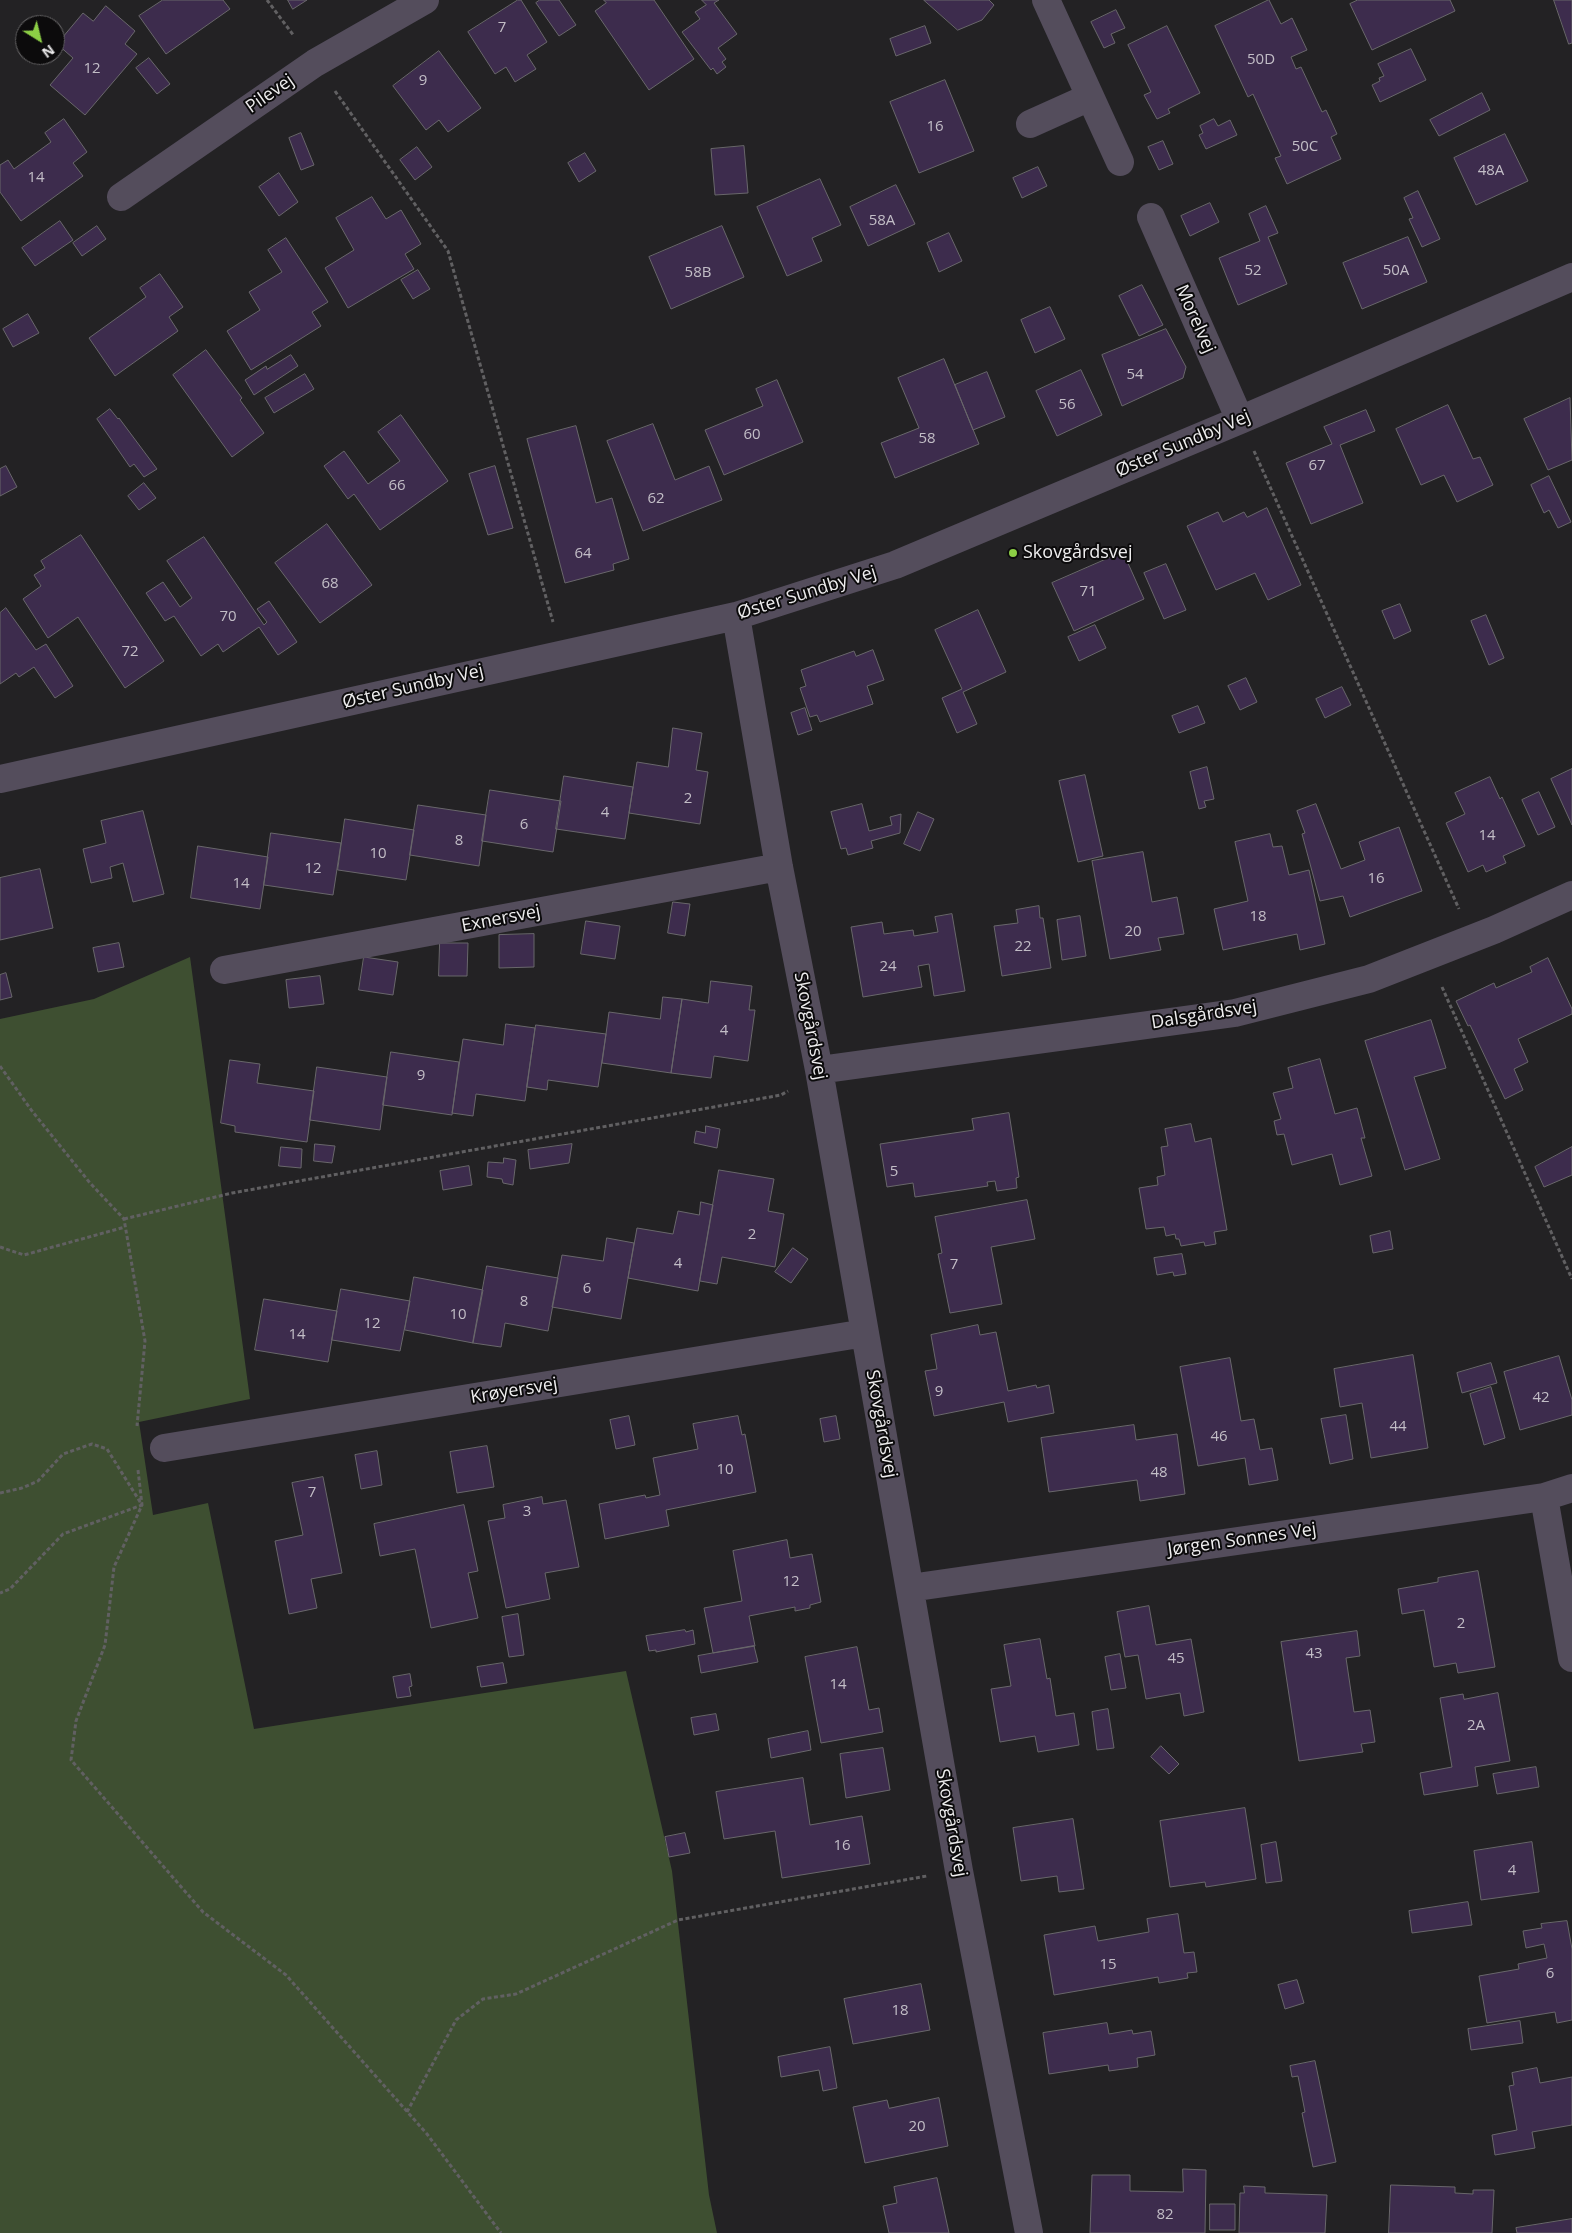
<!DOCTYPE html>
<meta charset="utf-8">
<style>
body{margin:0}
#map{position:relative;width:1572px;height:2233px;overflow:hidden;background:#232224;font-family:"Open Sans",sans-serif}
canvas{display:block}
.north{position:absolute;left:15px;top:15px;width:50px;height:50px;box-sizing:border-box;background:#0c0b0c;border:1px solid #666566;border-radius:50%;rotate:144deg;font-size:14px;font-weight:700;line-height:20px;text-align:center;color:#eeedee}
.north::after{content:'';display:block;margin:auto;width:18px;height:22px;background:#8cce45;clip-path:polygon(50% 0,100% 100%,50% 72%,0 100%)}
</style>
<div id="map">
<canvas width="1572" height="2233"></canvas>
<div class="north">N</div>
</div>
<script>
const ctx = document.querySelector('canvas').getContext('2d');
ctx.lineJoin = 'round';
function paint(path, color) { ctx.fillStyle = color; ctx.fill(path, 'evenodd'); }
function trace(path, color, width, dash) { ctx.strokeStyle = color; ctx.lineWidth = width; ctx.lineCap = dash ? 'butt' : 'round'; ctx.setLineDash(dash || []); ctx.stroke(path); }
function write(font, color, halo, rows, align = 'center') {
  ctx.font = font + ' "Open Sans",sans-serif'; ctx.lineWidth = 4; ctx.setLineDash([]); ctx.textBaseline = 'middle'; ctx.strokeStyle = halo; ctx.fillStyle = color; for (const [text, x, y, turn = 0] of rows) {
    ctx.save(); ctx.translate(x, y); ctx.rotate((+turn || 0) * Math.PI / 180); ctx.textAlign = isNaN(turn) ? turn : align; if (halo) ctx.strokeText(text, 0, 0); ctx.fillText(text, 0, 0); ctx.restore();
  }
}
const green = new Path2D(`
 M190,957L250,1399L139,1422L153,1515L208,1503L254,1729L626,1671L672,1871L709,2195L717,2233H0V1019L94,999Z`);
const building = new Path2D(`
 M163,0H223L230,9L166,54L139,16Z
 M288,0H307L293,9Z
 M518,0H521L547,42L527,55L536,69L515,82L506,67L495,74L468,32Z
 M540,0H559L576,25L559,36L536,3Z
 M604,0H654L694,59L649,90L595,11L606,3Z
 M702,0H719L714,3L737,34L718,48L726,59L722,62L726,67L717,74L713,68L711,70L682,32L700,19L695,12L706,5Z
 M924,0H989L994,5L982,20L958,30Z
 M1269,0L1281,24L1292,18L1307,50L1291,57L1296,69L1301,67L1322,112L1326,110L1337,134L1331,137L1341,159L1287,184L1275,158L1281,156L1253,94L1248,97L1215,26Z
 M1358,0H1450L1455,11L1372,50L1350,4Z
 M1554,0H1572V43L1569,44Z
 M106,6L135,31L125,44L137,54L85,115L50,85L73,58L57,44L83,13L93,21Z
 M1116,10L1125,28L1111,34L1115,43L1104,48L1091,22Z
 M925,26L931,43L896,56L890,39Z
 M1167,26L1200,93L1168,109L1170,113L1157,119L1144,95L1151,92L1128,45Z
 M1411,49L1426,80L1380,102L1372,85L1380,81L1379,78L1384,76L1378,64Z
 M439,51L481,108L448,132L439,120L426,130L393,86Z
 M149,58L170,84L157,94L136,68Z
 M945,80L974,151L919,173L890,102Z
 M1482,93L1490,110L1439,136L1430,120Z
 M64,119L87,152L73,163L83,176L21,221L0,192V165L8,160L14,169L51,142L45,133Z
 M1214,119L1218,126L1230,120L1237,135L1206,149L1199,135L1203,133L1200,126Z
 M301,133L314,165L301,170L289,138Z
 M1505,134L1528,181L1476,205L1454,158Z
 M1163,141L1173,164L1159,170L1148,147Z
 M744,146L748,193L715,195L711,149Z
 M417,147L432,167L415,180L400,160Z
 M585,153L596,171L579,182L568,163Z
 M1038,167L1047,186L1022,198L1013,178Z
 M279,173L298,202L279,216L259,187Z
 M820,179L841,225L812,238L822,261L787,276L757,207Z
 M896,185L915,224L868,246L850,207Z
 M1418,191L1440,239L1422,247L1409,219L1413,218L1404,198Z
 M372,197L386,219L401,210L421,244L405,254L414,269L348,308L325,268L354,250L336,218Z
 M1210,203L1219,222L1190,236L1181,216Z
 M1266,206L1278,233L1268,237L1287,284L1238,305L1219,258L1260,241L1249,214Z
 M60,221L73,240L35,266L22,248Z
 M97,226L106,239L82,256L73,243Z
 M722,226L744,277L671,309L649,257Z
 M949,233L962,261L939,272L927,243Z
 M1408,237L1427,282L1362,309L1343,263Z
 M286,238L328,302L312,312L321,326L251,370L227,331L260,310L249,292L282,272L268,250Z
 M418,270L430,289L413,299L401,280Z
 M160,274L183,307L169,317L178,331L115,376L89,338L146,297L140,288Z
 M1142,285L1163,325L1139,336L1119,296Z
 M1050,307L1065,339L1035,353L1021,320Z
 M28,314L39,333L13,347L3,329Z
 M1166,329L1186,367L1183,378L1122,406L1102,355Z
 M206,350L242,398L240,400L264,433L232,457L173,375Z
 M291,355L298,366L254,395L245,380L266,366L267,369Z
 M944,359L979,444L895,478L881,443L919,428L898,378Z
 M1081,370L1102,415L1057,436L1036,391Z
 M987,372L1005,417L973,430L955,385Z
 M305,374L314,389L274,413L265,398Z
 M777,380L803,442L724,475L705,430L763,406L756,389Z
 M1570,398L1572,460L1548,470L1524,419Z
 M1448,405L1473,459L1480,457L1493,485L1457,502L1444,475L1421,485L1396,429Z
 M110,409L118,419L119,418L157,469L144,477L134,464L130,467L97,419Z
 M1366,410L1375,431L1340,445L1363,503L1311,524L1286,463L1332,444L1324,427Z
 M401,415L448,481L380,530L354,494L348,499L324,466L344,451L368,484L400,461L378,432Z
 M653,424L675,480L709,466L722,500L643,531L607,441Z
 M576,426L596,503L612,498L629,559L613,564L614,570L565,583L527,439Z
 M6,466L17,487L0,496V469Z
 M495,466L513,528L488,535L469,474Z
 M1549,476L1571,522L1558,528L1549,510L1544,513L1531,485Z
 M144,483L156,498L139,510L128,496Z
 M1267,508L1301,585L1268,600L1255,573L1216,590L1187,526L1218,512L1223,522L1244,512L1247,517Z
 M327,524L372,585L320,623L275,563Z
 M81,535L164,661L125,688L78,617L48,638L23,599L41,586L34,575L45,568L41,561Z
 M204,537L264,625L267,622L257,609L269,601L297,642L278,655L259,627L223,652L218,644L201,656L174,616L165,621L146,593L163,582L180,607L192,598L167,561Z
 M1123,552L1144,599L1074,631L1052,583Z
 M1166,564L1186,610L1164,619L1144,573Z
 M1400,604L1411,631L1394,639L1382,611Z
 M6,608L36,650L46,644L73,686L55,698L34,667L19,677L16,673L0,684V613Z
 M978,610L1006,672L963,692L977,724L957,733L942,698L962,689L935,630Z
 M1486,615L1504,658L1489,665L1471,621Z
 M1095,625L1106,648L1079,661L1068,637Z
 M873,650L884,680L867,686L873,704L820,722L817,715L810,717L800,688L806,686L801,670L854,651L856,656Z
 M1246,678L1257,702L1240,710L1228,686Z
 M1342,687L1351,705L1325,718L1316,699Z
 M1198,706L1205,723L1179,733L1172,716Z
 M805,708L812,730L798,735L791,713Z
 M673,728L702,733L696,770L708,772L700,824L629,813L637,762L668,767Z
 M1207,767L1214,799L1204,801L1206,807L1199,809L1190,772Z
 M1572,769V825L1551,779Z
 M1085,775L1103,856L1078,862L1059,781Z
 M564,776L633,787L625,839L556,829Z
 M1490,777L1500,799L1502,797L1525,846L1503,856L1506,863L1486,872L1483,865L1468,872L1446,823L1465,814L1455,793Z
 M490,790L561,801L553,852L482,841Z
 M1539,792L1555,827L1538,835L1522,800Z
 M862,804L869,831L892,825L890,817L901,814L900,833L871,841L873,848L848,855L846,848L841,849L831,812Z
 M1316,804L1341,869L1365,860L1359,842L1399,827L1422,891L1350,917L1343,896L1320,901L1302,834L1305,833L1297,811Z
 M418,805L486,815L479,866L410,855Z
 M143,811L164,894L133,902L123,863L110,867L112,878L91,883L83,849L106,843L101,821Z
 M918,812L934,819L920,851L904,844Z
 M345,819L414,830L406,880L338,870Z
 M271,833L341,843L333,895L264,885Z
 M1270,834L1273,847L1282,846L1289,875L1309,870L1325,944L1300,950L1297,934L1223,950L1214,909L1248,901L1235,842Z
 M198,846L268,857L260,909L191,898Z
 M1143,852L1152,902L1177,897L1184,934L1158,938L1161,950L1110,959L1092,861Z
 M40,869L53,928L0,940V878Z
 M673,902L690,904L685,936L668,933Z
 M1039,906L1040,918H1043L1051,968L1002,976L994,926L1018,923L1016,910Z
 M952,914L965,991L934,996L929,964L918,966L922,987L863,997L851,927L882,922L884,934L913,930L914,936L938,932L935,917Z
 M1080,916L1086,956L1062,960L1057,920Z
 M586,921L620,926L615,959L581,954Z
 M534,934V967L499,968V935Z
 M119,943L124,967L98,972L93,948Z
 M440,943H468L467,976H439Z
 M364,957L398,962L393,995L359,990Z
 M1548,958L1572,1009V1014L1518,1039L1528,1062L1514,1069L1523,1090L1505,1099L1470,1025L1468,1026L1456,1001L1494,983L1496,988L1532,972L1530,967Z
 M6,973L12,997L0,1000V975Z
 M320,976L324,1004L289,1008L286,980Z
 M711,981L752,986L749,1010H755L748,1061L714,1056L711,1078L671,1073L682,999L708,1003Z
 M663,997L682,999L671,1073L602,1063L609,1012L660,1019Z
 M1431,1020L1446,1068L1414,1077L1440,1159L1405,1170L1365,1041Z
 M506,1024L535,1028L525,1101L476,1094L473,1116L452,1113L463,1039L503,1045Z
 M536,1025L606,1034L598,1087L548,1080L547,1090L527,1087Z
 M391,1052L459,1062L452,1115L383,1105Z
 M1320,1059L1335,1114L1357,1108L1365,1138H1361L1372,1176L1340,1185L1332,1154L1292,1165L1284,1134L1277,1135L1274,1121L1281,1119L1273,1093L1293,1088L1288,1068Z
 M230,1060L260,1064L257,1083L314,1091L307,1142L235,1132V1126L221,1123Z
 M317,1067L387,1077L380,1130L310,1120Z
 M1009,1113L1019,1177L1016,1178L1017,1188L997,1191L995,1181L987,1182L988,1186L915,1197L913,1183L887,1187L880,1144L974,1130L972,1119Z
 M1191,1124L1195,1142L1211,1138L1227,1230L1214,1232L1216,1244L1205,1246L1204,1242L1181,1246L1179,1239H1176L1175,1234L1166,1236L1164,1227L1146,1229L1139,1188L1158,1185L1157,1177L1165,1175L1161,1147L1168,1146L1165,1129Z
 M706,1126L720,1129L717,1148L694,1143L696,1131L705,1133Z
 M315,1144L335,1146L332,1163L314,1161Z
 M572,1144L569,1163L530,1169L528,1150Z
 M281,1147L302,1149L301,1168L279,1166Z
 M1572,1147V1175L1544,1187L1535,1167Z
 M504,1158L516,1160L513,1185L503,1183L502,1179L487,1177L488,1162L503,1163Z
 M469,1166L472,1185L443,1190L440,1171Z
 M719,1170L774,1179L768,1211L784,1214L775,1267L722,1257L717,1284L700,1281Z
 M1027,1200L1035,1239L991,1247L1002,1304L950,1313L938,1254L942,1253L935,1217Z
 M701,1202L713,1205L698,1291L628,1278L637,1228L673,1234L678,1211L699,1215Z
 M1390,1231L1393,1249L1373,1253L1370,1236Z
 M607,1238L634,1243L621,1319L552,1307L562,1255L603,1261Z
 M793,1248L808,1259L791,1283L775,1272Z
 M1182,1254L1186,1274L1174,1276L1173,1272L1157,1275L1154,1258Z
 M487,1266L558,1278L548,1331L505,1323L501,1347L473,1343Z
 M414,1277L483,1290L473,1343L405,1330Z
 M341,1289L410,1301L400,1351L332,1340Z
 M264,1299L337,1311L328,1362L255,1350Z
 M978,1325L980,1335L996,1332L1008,1391L1036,1385L1037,1388L1049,1385L1054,1413L1008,1422L1004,1402L934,1416L925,1371L937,1369L931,1335Z
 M1413,1355L1428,1448L1371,1458L1362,1403L1340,1407L1334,1369Z
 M1559,1356L1572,1400V1415L1520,1430L1504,1372Z
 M1230,1358L1241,1421L1254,1419L1260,1450L1272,1448L1278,1480L1249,1485L1245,1458L1198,1466L1180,1367Z
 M1491,1363L1497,1383L1462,1393L1457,1373Z
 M1491,1387L1505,1438L1484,1445L1470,1394Z
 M1346,1415L1353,1459L1330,1464L1321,1419Z
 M629,1416L635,1445L616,1449L610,1420Z
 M738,1416L742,1435L745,1434L756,1492L666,1510L669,1526L605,1539L599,1504L645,1495L646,1498L660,1495L653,1458L698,1449L693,1424Z
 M836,1416L840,1439L824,1442L820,1419Z
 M1134,1425L1136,1440L1177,1434L1185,1494L1140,1501L1137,1480L1049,1492L1041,1438Z
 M487,1446L494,1487L457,1493L450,1452Z
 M377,1451L382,1485L361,1489L355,1455Z
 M323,1477L342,1573L311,1579L317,1608L289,1614L275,1541L303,1535L292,1483Z
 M542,1497L543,1504L566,1500L579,1567L545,1573L550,1599L506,1608L488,1521L505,1518L503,1505Z
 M464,1505L478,1571L468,1573L478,1618L431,1628L415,1549L380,1556L374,1524Z
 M787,1540L790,1558L812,1554L821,1602L810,1605V1608L795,1611V1607L749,1616L755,1646L713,1653L704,1608L742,1601L733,1551Z
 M1478,1571L1495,1667L1458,1673L1456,1663L1434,1667L1424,1610L1402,1614L1398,1589L1438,1582V1578Z
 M1149,1606L1156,1645L1191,1639L1204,1712L1184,1716L1180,1693L1146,1699L1138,1655L1125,1657L1117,1612Z
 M518,1614L524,1655L509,1657L502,1617Z
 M685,1630L686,1632L693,1630L695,1644L656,1652V1650L649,1651L646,1636Z
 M1357,1631L1360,1656L1346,1658L1354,1712L1370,1710L1375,1742L1361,1744L1363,1752L1299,1761L1281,1642Z
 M1040,1639L1047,1679L1050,1678L1056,1716L1074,1713L1079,1745L1038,1752L1035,1736L1000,1742L991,1689L1011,1686L1004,1645Z
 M754,1646L758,1662L701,1673L698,1656Z
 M857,1647L869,1710L879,1708L883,1732L821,1743L805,1657Z
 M1120,1654L1126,1688L1111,1690L1105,1657Z
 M503,1663L507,1683L481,1687L477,1667Z
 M410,1674L412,1686L409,1687L411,1696L397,1698L393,1677Z
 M1498,1693L1510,1761L1475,1767L1478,1786L1424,1795L1420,1773L1452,1767L1440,1698L1463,1694L1464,1699Z
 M1108,1709L1114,1748L1097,1750L1092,1712Z
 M716,1714L719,1730L694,1735L691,1718Z
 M808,1731L811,1750L771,1758L768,1739Z
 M1161,1746L1179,1764L1169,1774L1151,1757Z
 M883,1748L890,1790L846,1798L840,1754Z
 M1536,1767L1539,1787L1497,1794L1493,1774Z
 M803,1778L810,1825L862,1816L870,1864L782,1878L775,1831L724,1839L716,1792Z
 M1245,1808L1256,1879L1206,1887L1205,1882L1170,1887L1160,1821Z
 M1073,1819L1084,1889L1059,1892L1057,1876L1021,1881L1013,1828Z
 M685,1833L690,1853L669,1857L665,1837Z
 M1276,1842L1282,1881L1266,1883L1261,1845Z
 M1532,1842L1539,1892L1481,1900L1474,1851Z
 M1468,1902L1472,1925L1412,1933L1409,1911Z
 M1178,1914L1184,1953L1194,1952L1197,1972L1187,1973L1188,1978L1159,1983L1158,1977L1054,1995L1044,1935L1095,1926L1098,1941L1149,1932L1147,1919Z
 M1567,1921L1572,1949V2020L1557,2023L1555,2012L1487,2023L1479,1976L1519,1969L1518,1964L1547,1958L1544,1944L1526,1948L1523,1931L1542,1928L1541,1924Z
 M1297,1980L1304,2003L1285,2009L1278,1985Z
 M921,1984L930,2030L853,2044L844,1999Z
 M1520,2021L1523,2043L1471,2050L1468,2029Z
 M1107,2023L1109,2034L1132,2030L1133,2034L1151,2031L1155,2055L1137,2058L1138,2067L1109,2071L1108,2065L1049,2074L1043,2033Z
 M830,2047L837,2088L823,2091L819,2070L781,2077L778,2057Z
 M1315,2061L1336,2162L1313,2167L1302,2113L1305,2112L1298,2076L1292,2077L1290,2066Z
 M1537,2068L1540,2083L1572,2077V2125L1532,2132L1535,2148L1495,2155L1492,2135L1517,2130L1509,2086L1514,2085L1512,2073Z
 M939,2098L948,2146L865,2163L853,2107L887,2100L889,2108Z
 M1183,2169L1206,2170L1205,2233H1090L1092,2175H1130V2191L1183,2192Z
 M937,2178L949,2233H889L883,2206L897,2203L894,2187Z
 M1391,2185L1455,2187V2193L1473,2194V2190H1494L1492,2233H1389Z
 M1244,2186L1265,2187V2193L1327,2195L1325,2233H1239L1240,2193H1244Z
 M1210,2204H1235V2230H1210Z
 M1572,2219V2233H1517L1516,2228Z`);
const path = new Path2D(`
 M267,0L294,36
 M335,91L448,251L553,622
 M1254,451L1459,909
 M1442,987L1572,1279
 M0,1066L32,1111L90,1183L124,1219L145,1341L137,1426
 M124,1219L232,1193L781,1095L788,1091
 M0,1247L24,1255L125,1227
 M138,1470L142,1505L114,1567L105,1645L76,1721L71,1760L203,1912L286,1975L427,2134L501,2233
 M0,1493L22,1488L38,1481L63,1454L92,1444L107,1449L142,1505L63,1534L10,1589L0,1593
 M407,2112L456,2020L483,1999L516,1994L678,1920L927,1876`);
const minor = new Path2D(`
 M1046,0L1120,162
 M1030,124L1090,97
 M121,197L315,63L425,0
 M1151,217L1240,420
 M736,616L779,867L819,1070L959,1871L1029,2233
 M0,779L736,616L895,565L1240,420L1572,277
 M224,970L779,867
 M819,1070L1235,1013L1369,979L1494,930L1572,895
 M164,1448L865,1333
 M1544,1497L1572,1658
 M910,1588L1544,1497L1572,1488`);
const markers = [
 [1013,553,5,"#8cce45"]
];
const numberNames = [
 ["7",502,28],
 ["50D",1261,60],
 ["12",92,69],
 ["9",423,81],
 ["16",935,127],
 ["50C",1305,147],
 ["48A",1491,171],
 ["14",36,178],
 ["58A",882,221],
 ["52",1253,271],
 ["50A",1396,271],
 ["58B",698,273],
 ["54",1135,375],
 ["56",1067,405],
 ["60",752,435],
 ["58",927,439],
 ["67",1317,466],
 ["66",397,486],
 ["62",656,499],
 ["64",583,554],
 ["68",330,584],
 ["71",1088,592],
 ["70",228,617],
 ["72",130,652],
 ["2",688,799],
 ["4",605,813],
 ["6",524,825],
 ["14",1487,836],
 ["8",459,841],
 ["10",378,854],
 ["12",313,869],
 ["16",1376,879],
 ["14",241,884],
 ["18",1258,917],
 ["20",1133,932],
 ["22",1023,947],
 ["24",888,967],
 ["4",724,1031],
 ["9",421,1076],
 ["5",894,1172],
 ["2",752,1235],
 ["4",678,1264],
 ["7",954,1265],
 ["6",587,1289],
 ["8",524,1302],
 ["10",458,1315],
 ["12",372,1324],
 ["14",297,1335],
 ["9",939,1392],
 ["42",1541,1398],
 ["44",1398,1427],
 ["46",1219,1437],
 ["10",725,1470],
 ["48",1159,1473],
 ["7",312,1493],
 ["3",527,1512],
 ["12",791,1582],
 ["2",1461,1624],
 ["43",1314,1654],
 ["45",1176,1659],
 ["14",838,1685],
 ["2A",1476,1726],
 ["16",842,1846],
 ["4",1512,1871],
 ["15",1108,1965],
 ["6",1550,1974],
 ["18",900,2011],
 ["20",917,2127],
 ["82",1165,2215]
];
const streetNames = [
 ["Pilevej",270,94,-35],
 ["Morelvej",1195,319,66],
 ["Øster Sundby Vej",1183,444,-23],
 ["Øster Sundby Vej",807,593,-17],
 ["Øster Sundby Vej",413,687,-13],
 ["Exnersvej",501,919,-11],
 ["Dalsgårdsvej",1204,1015,-9],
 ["Skovgårdsvej",810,1026,79],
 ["Krøyersvej",514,1391,-9],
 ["Skovgårdsvej",881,1424,80],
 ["Jørgen Sonnes Vej",1242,1540,-8],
 ["Skovgårdsvej",951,1823,80]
];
const poiNames = [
 ["Skovgårdsvej",1023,553]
];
paint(green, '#3e4f31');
paint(building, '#3d2c4d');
trace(building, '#69676b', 1);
trace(path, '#616062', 3, [4, 2.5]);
trace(minor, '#544d5c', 28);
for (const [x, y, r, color] of markers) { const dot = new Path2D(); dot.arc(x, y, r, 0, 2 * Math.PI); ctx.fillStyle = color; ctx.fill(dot); trace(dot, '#0c0b0c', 2); }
write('15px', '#c2bdc6', null, numberNames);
write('18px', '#eeedee', '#0c0b0c', streetNames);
write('18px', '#eeedee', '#0c0b0c', poiNames, 'left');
</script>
